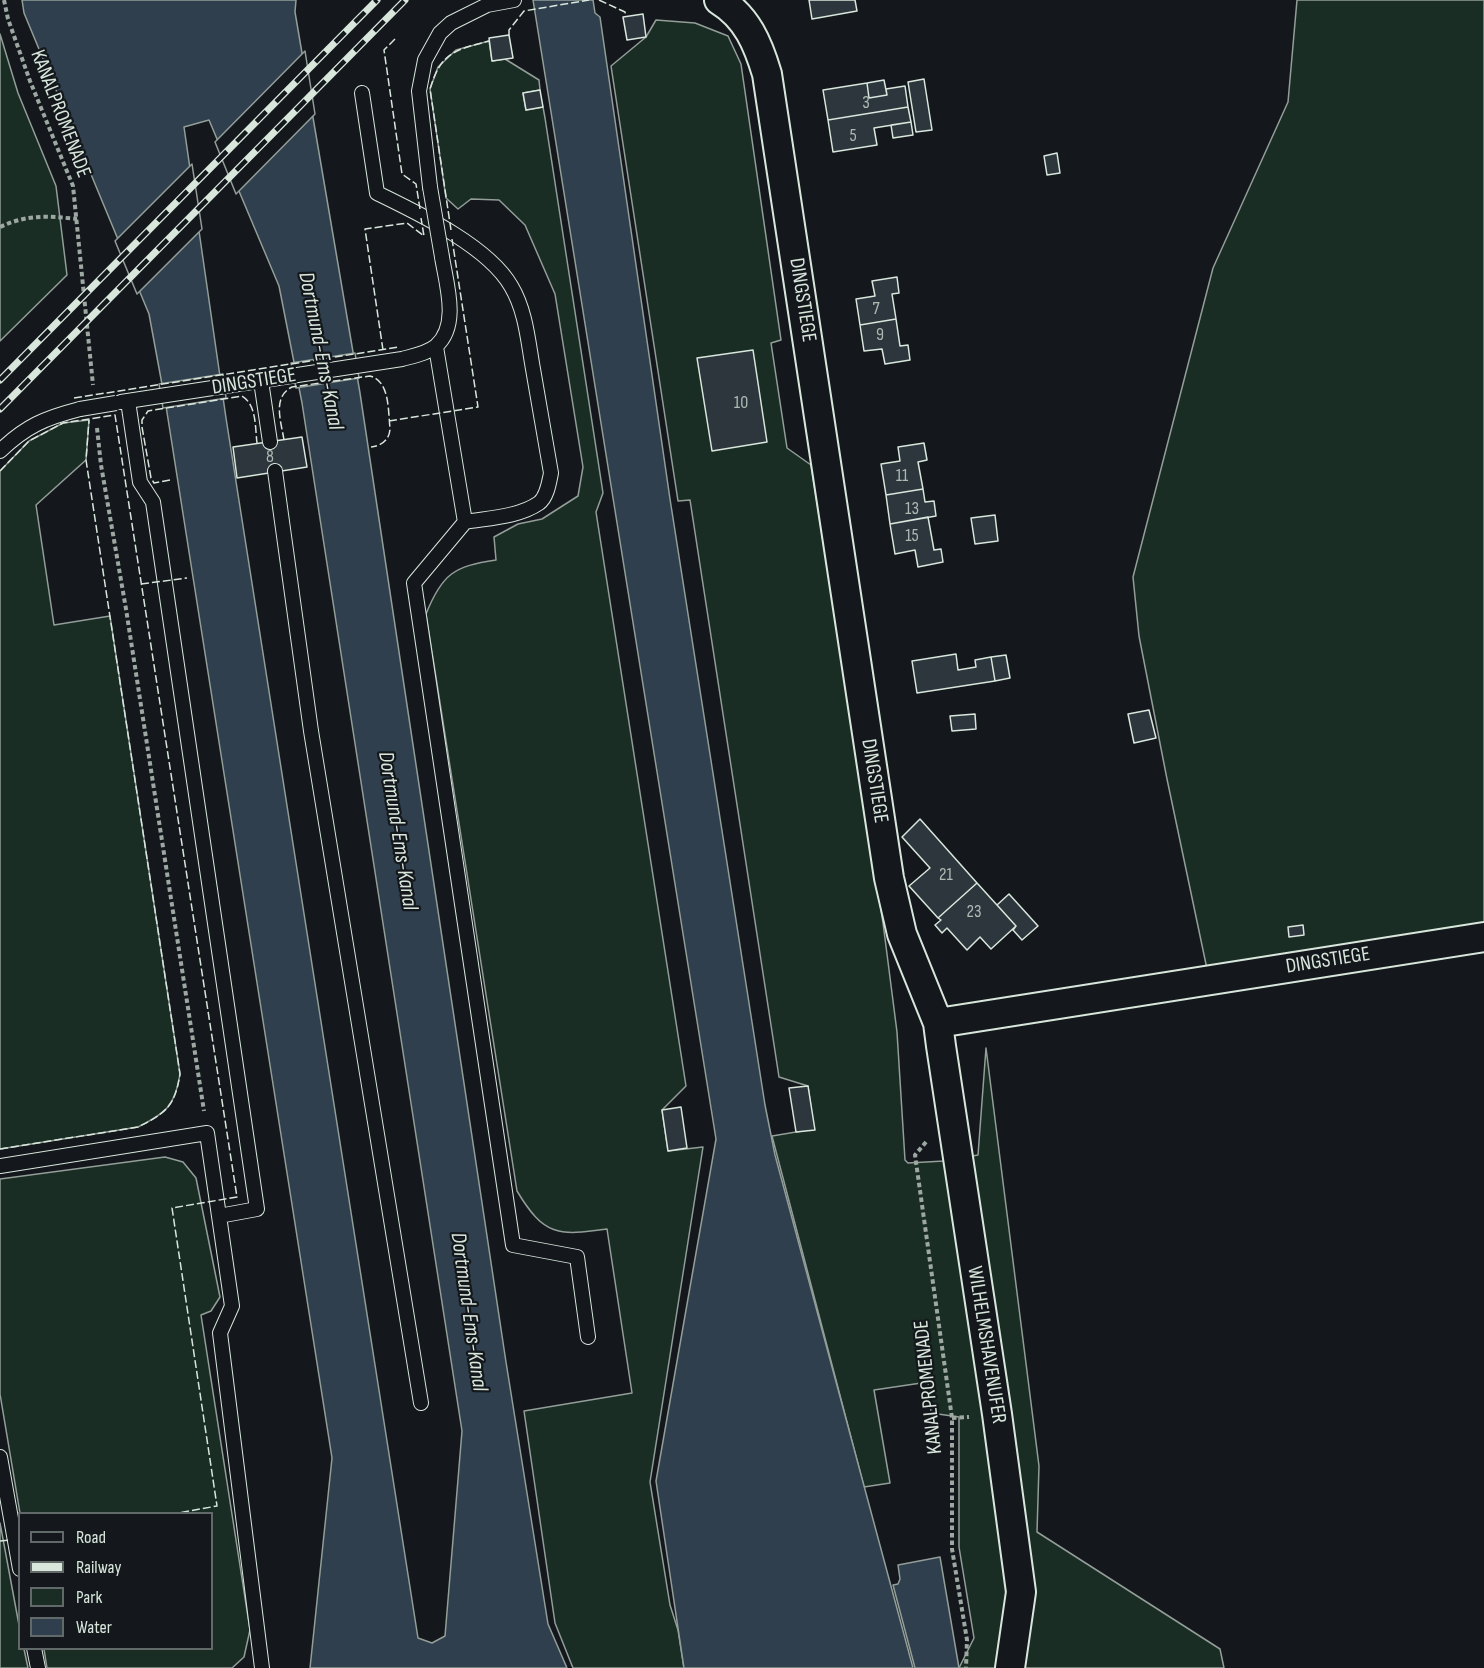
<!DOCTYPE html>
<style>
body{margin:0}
#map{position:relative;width:1484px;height:1668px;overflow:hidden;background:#14181c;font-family:"Sofia Sans Condensed",sans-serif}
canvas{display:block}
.legend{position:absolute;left:18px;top:1512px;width:195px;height:138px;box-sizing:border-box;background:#14181c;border:2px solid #626a69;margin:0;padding:8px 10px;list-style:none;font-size:18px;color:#d8e6dc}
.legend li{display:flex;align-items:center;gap:12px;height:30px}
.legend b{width:30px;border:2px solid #626a69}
</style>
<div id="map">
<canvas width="1484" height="1668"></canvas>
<ul class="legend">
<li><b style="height:8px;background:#14181c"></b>Road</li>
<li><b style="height:8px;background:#d8e6dc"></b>Railway</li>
<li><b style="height:16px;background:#1a2d24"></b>Park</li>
<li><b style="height:16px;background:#2f3f4d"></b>Water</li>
</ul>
</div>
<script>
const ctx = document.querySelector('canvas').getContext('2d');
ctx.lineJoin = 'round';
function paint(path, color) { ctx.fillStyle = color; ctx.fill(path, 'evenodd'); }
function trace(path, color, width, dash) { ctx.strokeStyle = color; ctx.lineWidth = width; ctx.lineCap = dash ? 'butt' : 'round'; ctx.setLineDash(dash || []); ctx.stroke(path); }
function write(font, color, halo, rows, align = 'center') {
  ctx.font = font + ' "Sofia Sans Condensed",sans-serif'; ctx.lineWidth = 4.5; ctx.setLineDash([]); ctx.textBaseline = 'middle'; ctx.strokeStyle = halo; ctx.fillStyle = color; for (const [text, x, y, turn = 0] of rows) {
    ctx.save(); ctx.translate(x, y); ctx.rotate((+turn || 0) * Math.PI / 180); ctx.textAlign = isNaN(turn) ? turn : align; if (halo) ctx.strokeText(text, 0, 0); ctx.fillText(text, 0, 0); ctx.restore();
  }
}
const green = new Path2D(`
 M1297,0H1484V924L1207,969L1167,779L1139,636L1133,577L1213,268L1288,102Z
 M656,20L695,23L728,36L741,64L781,340L771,343L787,448L811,465L883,923L897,1032L905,1160L908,1163L944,1161L978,1155L986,1048L1039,1466L1037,1532L1220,1649L1224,1668H959L974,1638L959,1547V1417L931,1413L928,1382L874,1390L890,1483L864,1487L772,1136L814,1129L808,1086L779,1077L690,500L678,501L611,66L646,37Z
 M0,34L18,93L56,186L67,275L0,341Z
 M489,41L492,61L505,59L539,80L540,90L523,93L526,110L543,107L545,118L603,493L596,512L686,1086L662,1110L668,1151L703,1147L650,1482L670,1605L678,1630L684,1668H573L555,1623L524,1411L632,1393L607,1229C558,1236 544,1236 517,1191L426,614C442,574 454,566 496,560L494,537L518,524L542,519L578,496L583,467L555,294L525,225L499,200L471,199L458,209L446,198L430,89L438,67L456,50Z
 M89,420L86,460L36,505L54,625L110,616L180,1074C175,1106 166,1113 138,1127L0,1149V471L29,441L63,423Z
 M165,1157L183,1162L196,1178L220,1297L211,1311L201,1315L250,1630L244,1657L232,1668H47L44,1649L212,1648V1514L20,1513L0,1394V1179Z
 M0,1523L19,1625L20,1648L24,1649L28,1668H0Z`);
const water = new Path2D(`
 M22,0H296L295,12L360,393L506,1362L548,1624L567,1668H310L332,1458L166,406L149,314L24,13ZM209,120L279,286L302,403L462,1431L445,1636L432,1643L418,1638L226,418L184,127Z
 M533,0H593L595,13L600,17L670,499L765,1105L775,1155L913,1668H684L656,1481L716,1139Z
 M940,1557L959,1668H915L893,1585L898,1584L900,1579L898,1565Z`);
const pier = new Path2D(`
 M305,51L315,114L236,194L215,142Z
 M192,164L202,229L137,294L115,241Z
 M355,353L359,378L296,388L291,363Z
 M223,374L226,398L163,408L159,384Z`);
const building = new Path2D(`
 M809,0H855L857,11L812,19Z
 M643,14L646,37L627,40L623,17Z
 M509,35L513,58L492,61L489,38Z
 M924,79L932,130L916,132L908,82Z
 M884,80L887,95L869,98L867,83Z
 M867,83L869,98L887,95L886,89L905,86L908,107L828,120L823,90Z
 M540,90L543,107L526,110L523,93Z
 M908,107L911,122L874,128L877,145L833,152L828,120Z
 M911,122L913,135L893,138L891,125Z
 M1057,153L1060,173L1047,175L1044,156Z
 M897,277L899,293L892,294L896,319L860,325L856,299L875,296L872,281Z
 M896,319L900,346L908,345L910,360L885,364L882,349L864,351L860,325Z
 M753,350L767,442L712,451L697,358Z
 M302,437L307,467L237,478L233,447Z
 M924,443L927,460L918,462L923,489L886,495L881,464L900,461L898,447Z
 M923,489L925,502L934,501L936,516L890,524L886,495Z
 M995,515L998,541L975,544L971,518Z
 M928,517L934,550L941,549L943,562L918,567L915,550L895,554L890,524Z
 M956,654L958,670L976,667L975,660L991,657L995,681L917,693L912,661Z
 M1006,655L1010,678L995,681L991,657Z
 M1149,710L1156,738L1134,743L1128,714Z
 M975,714L976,729L952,731L950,716Z
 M920,819L977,883L938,918L909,886L930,868L902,837Z
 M977,883L1016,926L991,949L980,937L967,950L947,928L942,933L935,925L941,920L938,918Z
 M1009,894L1038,926L1022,940L1013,930L1016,926L997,905Z
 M1303,925L1304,935L1289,937L1288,927Z
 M808,1086L815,1130L796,1132L789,1088Z
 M681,1107L687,1148L668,1151L662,1110Z`);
const path = new Path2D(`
 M4,0L8,19L30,81L73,186L93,385
 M0,227C28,214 48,216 77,219
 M97,428L101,465L126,609L204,1111
 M926,1142L915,1155L952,1418V1549L967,1640L966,1668
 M952,1418L969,1417`);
const lane = new Path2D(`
 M362,93L377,193C418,213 488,246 511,286C526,311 528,341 533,369C539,404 545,438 551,473C549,483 547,497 539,503C519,517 488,518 465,522L436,347
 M430,187L419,91L425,60L440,33L451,23L487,5L514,0
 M261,381L270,442
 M128,401L140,482L153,502L257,1209L219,1216
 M121,402L402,359C413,356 428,353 436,346C460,325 446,283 442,257
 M0,451C26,426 45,418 80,409
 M275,471L311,731L421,1403
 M465,522L414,583L513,1245L577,1257L588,1337
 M0,1166L207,1133L232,1306L220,1333L262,1668
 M0,1457L20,1569
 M34,1648L38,1668`);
const street = new Path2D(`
 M719,0C747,17 758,44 767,74L889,878L902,934L938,1023L941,1046L997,1414L1021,1592L1010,1668
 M938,1023L1484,937`);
const rail = new Path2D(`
 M0,380L377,0
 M0,409L405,0`);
const laneBridge = new Path2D(`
 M430,187L442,257
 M80,409L116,403`);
const fence = new Path2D(`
 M599,0L625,12L626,16
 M509,35V30L524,11L589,0
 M395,39L384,50L402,174L416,184L420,209
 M451,230L430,89C441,52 455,50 489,41
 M383,350L365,229L407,223L424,236L421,218
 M74,398L399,347
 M389,421L478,407L452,239
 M284,440C281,421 272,397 292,387L370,376C390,381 388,411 390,428C390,439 382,446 371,447
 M0,471L29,441L63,423L115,415L237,1197L172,1208L217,1506L172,1514
 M170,480L154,483L151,478L142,427V420L148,411L242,396C257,405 255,428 257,443
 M141,584L187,578
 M0,1149L138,1127C166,1113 175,1106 180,1074L86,460L89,420
 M0,1541L11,1540`);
const numberNames = [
 ["3",866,103],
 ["5",853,136],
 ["7",876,309],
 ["9",880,335],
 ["10",741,403],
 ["8",270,457],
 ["11",902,476],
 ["13",912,509],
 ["15",912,536],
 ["21",946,875],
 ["23",974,912]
];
const streetNames = [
 ["KANALPROMENADE",60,114,69],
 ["DINGSTIEGE",802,300,81],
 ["DINGSTIEGE",254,382,-9],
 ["DINGSTIEGE",874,781,81],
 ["DINGSTIEGE",1328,961,-9],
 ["WILHELMSHAVENUFER",986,1345,81],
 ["KANALPROMENADE",929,1387,-96]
];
const waterNames = [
 ["Dortmund-Ems-Kanal",320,351,79],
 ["Dortmund-Ems-Kanal",397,831,81],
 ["Dortmund-Ems-Kanal",468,1312,82]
];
paint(green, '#1a2d24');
trace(green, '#939e99', 1.5);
paint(water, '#2f3f4d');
trace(water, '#939e99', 1.5);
paint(pier, '#14181c');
trace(pier, '#939e99', 1.5);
paint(building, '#2c363c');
trace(building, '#d8e6dc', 1.5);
trace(lane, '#d8e6dc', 16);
trace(street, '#d8e6dc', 32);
trace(path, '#9da8a2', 4, [4.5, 3]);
trace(lane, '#14181c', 14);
trace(street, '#14181c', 28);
trace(rail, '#d8e6dc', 7);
trace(rail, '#14181c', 4.5, [14]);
trace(laneBridge, '#d8e6dc', 16, []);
trace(laneBridge, '#14181c', 14);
trace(fence, '#d8e6dc', 1.5, [8, 3]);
write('18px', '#adbab4', null, numberNames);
write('21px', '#d8e6dc', '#14181c', streetNames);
write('italic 22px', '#d8e6dc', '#14181c', waterNames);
</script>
